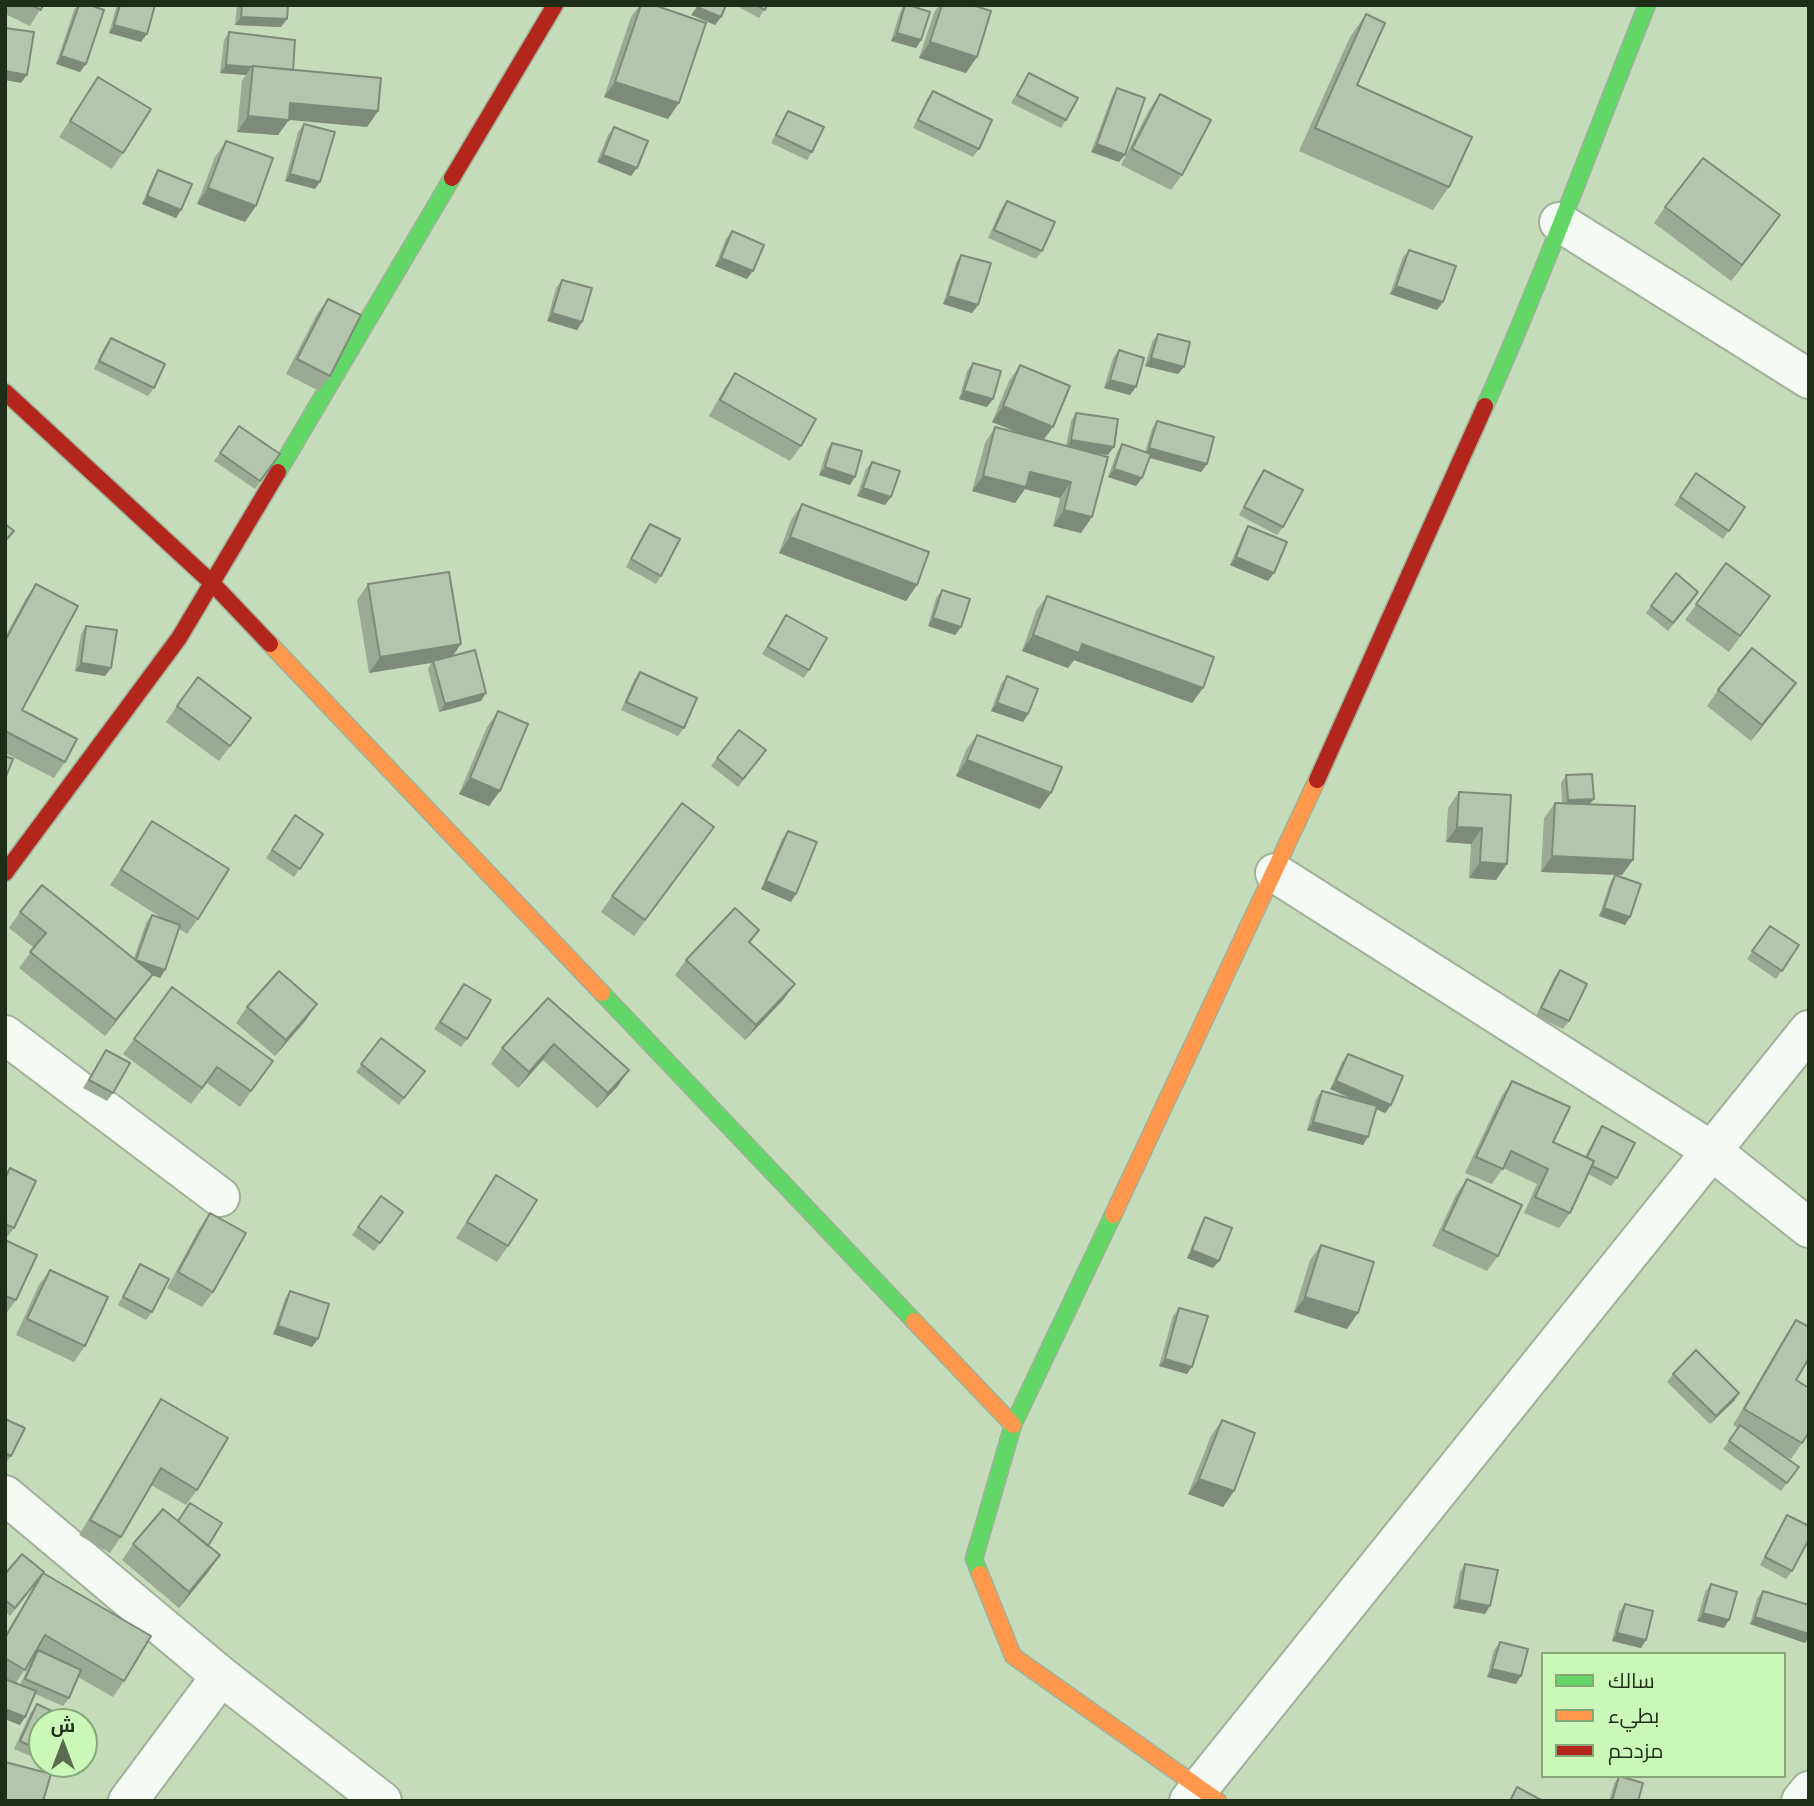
<!DOCTYPE html>
<meta charset="utf-8">
<style>
body{margin:0}
#map{position:relative;width:1814px;height:1806px;overflow:hidden;background:#c4dcba;font-family:"Playfair Display",Cairo,serif}
canvas{display:block}
.frame{position:absolute;inset:0;border:7px solid #1f2f17;pointer-events:none}
.legend{position:absolute;left:1541px;top:1652px;width:245px;height:126px;box-sizing:border-box;background:#cbf7b9;border:2px solid #86a778;margin:0;padding:9px 12px;list-style:none;font-size:21px;color:#1f2f17}
.legend li{display:flex;align-items:center;gap:14px;height:35px}
.legend b{width:35px;border:2px solid #86a778}
.north{position:absolute;left:28px;top:1708px;width:70px;height:70px;box-sizing:border-box;background:#cbf7b9;border:2px solid #86a778;border-radius:50%;rotate:0deg;font-size:19px;font-weight:700;line-height:28px;text-align:center;color:#1f2f17}
.north::after{content:'';display:block;margin:auto;width:24px;height:32px;background:#596c50;clip-path:polygon(50% 0,100% 100%,50% 72%,0 100%)}
</style>
<div id="map">
<canvas width="1814" height="1806"></canvas>
<div class="frame"></div>
<ul class="legend">
<li><b style="height:9px;background:#63d668"></b>سالك</li>
<li><b style="height:9px;background:#ff974d"></b>بطيء</li>
<li><b style="height:9px;background:#b3261e"></b>مزدحم</li>
</ul>
<div class="north">ش</div>
</div>
<script>
const ctx = document.querySelector('canvas').getContext('2d');
ctx.lineJoin = 'round';
function trace(path, color, width, dash) { ctx.strokeStyle = color; ctx.lineWidth = width; ctx.lineCap = dash ? 'butt' : 'round'; ctx.setLineDash(dash || []); ctx.stroke(path); }
function paint(path, color) { ctx.fillStyle = color; ctx.fill(path, 'evenodd'); }
const street = new Path2D(`
 M1559,222L1809,379
 M1275,873L1712,1151L1809,1228
 M5,1035L220,1197
 M5,1495L221,1676L382,1801
 M128,1801L221,1676
 M1189,1801L1809,1030
 M1801,1801L1809,1791`);
const fast = new Path2D(`
 M1485,406C1544,274 1593,139 1647,5
 M278,472L452,178
 M602,993L914,1321
 M980,1574L974,1559L1013,1425L1113,1215`);
const slow = new Path2D(`
 M270,644L602,993
 M1113,1215L1317,780
 M914,1321L1013,1425
 M980,1574L1013,1656L1218,1801`);
const jam = new Path2D(`
 M452,178L555,5
 M5,392L212,583L270,644
 M1317,780L1485,406
 M5,873L179,638L278,472`);
const wall = new Path2D(`
 M5,5H43L30,26L5,14Z
 M78,5H90L86,64L80,72L56,64L74,10Z
 M117,5H155L141,42L109,33Z
 M237,5H288L287,19L281,27L235,25Z
 M640,5H654L668,119L604,97L631,17Z
 M735,5H767L759,18Z
 M904,5L921,40L916,48L891,41L900,12Z
 M939,5H972L966,73L919,58L934,13Z
 M1366,14L1357,85L1449,187L1433,210L1299,151L1350,37Z
 M229,32L293,70L378,111L367,127L289,119L278,135L237,132L242,81L246,75L220,73L224,40Z
 M1029,73L1066,120L1061,128L1011,103Z
 M98,77L123,153L112,169L59,137Z
 M1117,88L1119,162L1091,152L1112,96Z
 M933,91L979,149L973,157L913,128L927,99Z
 M1160,94L1182,175L1171,190L1121,165L1149,110Z
 M788,111L812,152L807,160L771,143L783,119Z
 M304,124L315,189L285,181L298,132Z
 M614,127L631,176L597,162L608,135Z
 M226,141L245,222L197,204L215,157Z
 M158,170L176,218L142,204L153,178Z
 M1007,201L1042,251L1036,259L988,238L1001,209Z
 M1665,207L1780,215L1731,281L1654,223Z
 M732,231L747,279L715,266L726,239Z
 M1409,250L1437,310L1390,294L1403,257Z
 M961,255L978,305L972,313L943,304L956,263Z
 M562,280L582,322L577,330L547,321L556,288Z
 M328,299L330,376L319,391L286,374L317,314Z
 M1158,334L1184,367L1178,374L1145,366L1152,342Z
 M111,338L154,388L148,396L94,369L105,346Z
 M1119,350L1136,387L1130,395L1104,388L1113,358Z
 M973,363L993,399L987,407L959,399L967,371Z
 M1020,365L1044,440L1066,446L1071,421L1076,413L1108,455L1090,452L1081,533L1053,526L1060,498L1025,489L1015,503L972,491L985,443L995,427L1023,435L992,422L1009,381Z
 M735,373L801,446L790,461L709,416L724,389Z
 M1157,421L1207,464L1201,472L1149,458L1142,478L1136,486L1108,477L1117,452L1122,444L1145,452L1152,429Z
 M239,426L280,454L255,489L214,461Z
 M832,443L850,485L819,475L827,450Z
 M872,462L891,497L885,505L857,496L866,469Z
 M1264,470L1283,527L1277,535L1239,515L1258,478Z
 M1696,473L1745,507L1723,539L1674,505Z
 M802,504L917,585L906,601L779,553L791,520Z
 M650,524L661,576L656,584L626,567L644,532Z
 M1248,526L1268,581L1230,565L1243,534Z
 M1726,563L1759,611L1729,652L1685,620Z
 M36,584L22,710L65,762L54,778L5,753V637L25,600Z
 M368,584L452,656L481,701L439,712L428,669L432,662L369,673L357,600Z
 M942,590L961,627L955,635L928,626L936,598Z
 M1047,596L1203,688L1192,703L1074,660L1068,668L1022,651L1036,611Z
 M1693,600L1668,631L1646,613L1651,606Z
 M786,615L809,670L804,678L762,654Z
 M86,626L111,668L105,676L75,671L81,634Z
 M640,672L684,728L678,736L621,710L634,680Z
 M1007,676L1028,714L1023,722L991,711L1001,684Z
 M1796,683L1751,741L1707,706L1718,690Z
 M177,706L240,733L219,761L166,722Z
 M498,711L500,791L489,806L459,794L487,727Z
 M977,735L1040,809L956,776L966,750Z
 M717,758H761L738,787L711,766Z
 M1566,775L1594,799L1590,804L1633,860L1622,875L1541,872L1544,818L1555,803H1562L1561,783Z
 M1459,792L1507,864L1496,880L1469,878L1471,844L1446,842L1448,808Z
 M295,815L323,834L294,877L266,858Z
 M152,821L198,919L187,934L179,929L165,970L160,978L152,975L105,1036L19,968L34,948L9,928L20,912L134,958L146,923L152,915L162,918L110,885Z
 M714,827L634,936L601,912L612,896Z
 M788,831L791,902L761,889L782,839Z
 M1615,875L1630,917L1625,925L1599,916L1610,883Z
 M1770,926L1799,945L1776,979L1747,959Z
 M759,930L750,943L784,999L745,1040L675,975L686,960Z
 M1560,970L1569,1021L1563,1029L1536,1016L1554,978Z
 M464,984L467,1039L461,1047L434,1029Z
 M548,998L618,1086L597,1108L543,1060L518,1088L491,1064L502,1048Z
 M317,1004L306,1020L275,1056L236,1023L247,1007Z
 M381,1038L425,1071L399,1105L356,1072Z
 M134,1039L262,1076L240,1107L207,1083L191,1104L123,1054Z
 M106,1050L113,1093L107,1101L83,1088Z
 M1348,1054L1391,1105L1385,1113L1376,1109L1363,1145L1307,1130L1316,1099L1322,1091L1357,1101L1330,1089L1342,1062Z
 M1512,1081L1553,1142L1585,1157L1597,1134L1602,1126L1617,1178L1611,1186L1588,1174L1570,1213L1559,1228L1524,1213L1537,1184L1503,1168L1492,1184L1465,1173L1501,1097Z
 M10,1168L14,1228L8,1236L5,1234V1175Z
 M496,1175L508,1246L497,1262L456,1238Z
 M1467,1179L1498,1256L1487,1271L1432,1246L1456,1195Z
 M381,1196L403,1212L374,1251L352,1235Z
 M210,1213L213,1292L202,1307L167,1288L199,1229Z
 M1205,1217L1213,1268L1187,1258L1200,1225Z
 M5,1240L16,1300L5,1315Z
 M1321,1245L1347,1329L1294,1312L1310,1260Z
 M140,1264L152,1312L146,1320L118,1305L135,1272Z
 M50,1270L85,1346L74,1362L16,1335L39,1285Z
 M290,1291L312,1347L273,1334L285,1299Z
 M1179,1308L1187,1374L1159,1366L1173,1316Z
 M1796,1320V1380L1802,1443L1791,1459L1770,1447L1799,1467L1781,1491L1723,1449L1738,1428L1733,1425L1785,1336Z
 M1673,1374L1739,1393L1734,1401L1710,1424L1667,1382Z
 M161,1399L197,1490L186,1505L151,1485L121,1537L110,1553L79,1535L151,1415Z
 M5,1419L11,1456L5,1464Z
 M1222,1420L1234,1491L1223,1507L1188,1494L1211,1436Z
 M1787,1515L1792,1571L1786,1579L1760,1565L1782,1523Z
 M133,1544L208,1546L220,1555L209,1571L179,1608L122,1560Z
 M1465,1564L1485,1614L1453,1608L1460,1572Z
 M43,1573L124,1681L113,1697L78,1677L69,1698L63,1706L35,1694L25,1717L20,1725L5,1719V1635L36,1583L10,1616L5,1612V1574ZM36,1652L32,1658L20,1685L16,1683Z
 M1711,1584L1729,1620L1724,1628L1697,1621L1705,1592Z
 M1763,1591L1809,1605V1637L1805,1643L1750,1624L1757,1599Z
 M1625,1604L1646,1640L1641,1648L1612,1641L1619,1612Z
 M1500,1642L1516,1684L1487,1677L1494,1650Z
 M37,1704L42,1722V1761L14,1749L31,1712Z
 M1619,1776L1638,1801H1609L1614,1784Z`);
const shadedWall = new Path2D(`
 M697,7L721,17L715,25L691,15Z
 M241,17L287,19L281,27L235,25Z
 M114,25L147,34L141,42L109,33Z
 M897,33L921,40L916,48L891,41Z
 M930,42L977,57L966,73L919,58Z
 M61,56L86,64L80,72L56,64Z
 M226,65L251,67L246,75L220,73Z
 M5,71L27,75L21,83L5,80Z
 M615,82L679,103L668,119L604,97Z
 M290,103L378,111L367,127L279,119Z
 M248,116L289,120L278,135L237,132Z
 M1097,144L1125,155L1119,162L1091,152Z
 M603,155L637,168L631,176L597,162Z
 M290,174L320,182L315,189L285,181Z
 M208,188L256,206L245,222L197,204Z
 M147,196L181,210L176,218L142,204Z
 M1780,215L1769,231L1731,281L1742,265Z
 M721,258L753,271L747,279L715,266Z
 M1396,286L1443,302L1437,310L1390,294Z
 M948,296L978,305L972,313L943,304Z
 M552,313L582,322L577,330L547,321Z
 M1151,358L1184,367L1178,374L1145,366Z
 M1110,380L1136,387L1130,395L1104,388Z
 M964,391L993,399L987,407L959,399Z
 M1003,406L1053,427L1042,442L992,422Z
 M1071,440L1114,447L1108,455L1066,448Z
 M1149,448L1207,464L1201,472L1144,456Z
 M825,467L855,477L850,485L819,475Z
 M1114,469L1142,478L1136,486L1108,477Z
 M1030,472L1071,482L1060,498L1025,489L1015,503L972,491L983,476Z
 M863,488L891,497L885,505L857,496Z
 M1064,510L1092,517L1081,533L1053,526Z
 M790,537L917,585L906,601L779,553Z
 M1236,557L1274,573L1268,581L1230,565Z
 M933,618L961,627L955,635L928,626Z
 M1033,635L1082,644L1203,688L1192,703L1074,660L1068,668L1022,651Z
 M461,644L450,660L369,673L380,657Z
 M81,663L111,668L105,676L75,671Z
 M1796,683L1785,698L1751,741L1762,725Z
 M486,693L481,701L439,712L445,704Z
 M997,703L1028,714L1023,722L991,711Z
 M967,760L1051,793L1040,809L956,776Z
 M470,778L500,791L489,806L459,794Z
 M1594,799L1588,806L1562,808L1568,800Z
 M1457,827L1482,828L1471,844L1446,842Z
 M1552,856L1633,860L1622,875L1541,872Z
 M1480,862L1507,864L1496,880L1469,878Z
 M766,881L796,894L791,902L761,889Z
 M1604,908L1630,917L1625,925L1599,916Z
 M136,960L165,970L160,978L152,975L105,1036L116,1020Z
 M795,984L784,999L745,1040L756,1025Z
 M317,1004L306,1020L275,1056L286,1040Z
 M554,1044L543,1060L518,1088L529,1072Z
 M629,1070L618,1086L597,1108L608,1093Z
 M1336,1081L1391,1105L1385,1113L1330,1089Z
 M1313,1122L1368,1137L1363,1145L1307,1130Z
 M1192,1250L1219,1261L1213,1268L1187,1258Z
 M1305,1297L1358,1313L1347,1329L1294,1312Z
 M278,1326L318,1339L312,1347L273,1334Z
 M1165,1359L1192,1367L1187,1374L1159,1366Z
 M1739,1393L1734,1401L1710,1424L1716,1416Z
 M1199,1479L1234,1491L1223,1507L1188,1494Z
 M220,1555L209,1571L179,1608L189,1592Z
 M1459,1600L1490,1606L1485,1614L1453,1608Z
 M1703,1613L1729,1620L1724,1628L1697,1621Z
 M1755,1617L1809,1634V1637L1805,1643L1750,1624Z
 M1617,1633L1646,1640L1641,1648L1612,1641Z
 M1492,1669L1521,1676L1516,1684L1487,1677Z
 M5,1709L25,1717L20,1725L5,1719Z`);
const building = new Path2D(`
 M31,5H43L41,10Z
 M79,5H90L104,10L86,64L61,56Z
 M120,5H155L147,34L114,25Z
 M242,5H288L287,19L241,17Z
 M641,5H654L706,23L679,103L615,82Z
 M697,5H726L721,17L697,7Z
 M756,5H767L765,10Z
 M905,5H909L930,12L921,40L897,33Z
 M942,5H972L991,11L977,57L930,42Z
 M1366,14L1385,23L1357,85L1472,137L1449,187L1315,128Z
 M5,28L34,32L27,75L5,71Z
 M229,32L295,40L293,70L253,66L251,67L226,65Z
 M253,66L381,78L378,111L290,103L289,120L248,116Z
 M1029,73L1078,98L1066,120L1017,95Z
 M98,77L151,109L123,153L70,121Z
 M1117,88L1145,98L1125,155L1097,144Z
 M933,91L992,120L979,149L918,120Z
 M1160,94L1211,120L1182,175L1132,149Z
 M788,111L824,127L812,152L776,135Z
 M304,124L335,132L320,182L290,174Z
 M614,127L648,141L637,168L603,155Z
 M226,141L273,158L256,206L208,188Z
 M1703,158L1780,215L1742,265L1665,207Z
 M158,170L192,184L181,210L147,196Z
 M1007,201L1055,222L1042,251L994,230Z
 M732,231L764,245L753,271L721,258Z
 M1409,250L1456,266L1443,302L1396,286Z
 M961,255L991,263L978,305L948,296Z
 M562,280L592,288L582,322L552,313Z
 M328,299L361,315L330,376L297,359Z
 M1158,334L1190,342L1184,367L1151,358Z
 M111,338L165,364L154,388L99,361Z
 M1119,350L1144,358L1136,387L1110,380Z
 M973,363L1001,371L993,399L964,391Z
 M1020,365L1070,386L1053,427L1003,406Z
 M735,373L816,419L801,446L720,400Z
 M1076,413L1118,419L1114,447L1071,440Z
 M1157,421L1214,437L1207,464L1149,448Z
 M239,426L280,454L260,481L220,453Z
 M995,427L1108,457L1092,517L1064,510L1071,482L1030,472L1026,487L983,476Z
 M832,443L862,451L855,477L825,467Z
 M1122,444L1151,454L1142,478L1114,469Z
 M872,462L900,471L891,497L863,488Z
 M1264,470L1303,490L1283,527L1244,507Z
 M1696,473L1745,507L1729,531L1680,497Z
 M802,504L929,552L917,585L790,537Z
 M5,524L14,531L5,541Z
 M650,524L680,539L661,576L631,559Z
 M1248,526L1287,542L1274,573L1236,557Z
 M1726,563L1770,596L1740,636L1696,604Z
 M449,572L461,644L380,657L368,584Z
 M1676,573L1698,592L1673,623L1651,606Z
 M36,584L78,606L22,710L77,739L65,762L5,731V641Z
 M942,590L970,599L961,627L933,618Z
 M1047,596L1214,657L1203,688L1082,644L1079,653L1033,635Z
 M786,615L827,638L809,670L768,647Z
 M86,626L117,630L111,668L81,663Z
 M1752,648L1796,683L1762,725L1718,690Z
 M475,650L486,693L445,704L433,661Z
 M640,672L697,698L684,728L626,702Z
 M1007,676L1038,689L1028,714L997,703Z
 M198,677L251,718L230,746L177,706Z
 M498,711L528,724L500,791L470,778Z
 M739,730L766,750L743,779L717,758Z
 M977,735L1062,767L1051,793L967,760Z
 M5,756L13,759L5,779Z
 M1592,774L1594,799L1568,800L1566,775Z
 M1459,792L1511,795L1507,864L1480,862L1482,828L1457,827Z
 M682,803L714,827L645,920L612,896Z
 M1555,803L1635,806L1633,860L1552,856Z
 M295,815L323,834L300,869L272,850Z
 M152,821L229,869L198,919L121,870Z
 M788,831L817,842L796,894L766,881Z
 M1615,875L1641,884L1630,917L1604,908Z
 M42,885L153,974L116,1020L30,952L46,933L20,912Z
 M735,908L759,930L749,942L795,984L756,1025L686,960Z
 M152,915L180,925L165,970L136,960Z
 M1770,926L1799,945L1782,971L1752,951Z
 M1560,970L1587,984L1569,1021L1541,1008Z
 M279,971L317,1004L286,1040L247,1007Z
 M464,984L491,1000L467,1039L440,1022Z
 M172,987L273,1061L251,1091L217,1067L202,1088L134,1039Z
 M548,998L629,1070L608,1093L554,1044L529,1072L502,1048Z
 M381,1038L425,1071L404,1098L361,1064Z
 M106,1050L130,1063L113,1093L89,1080Z
 M1348,1054L1403,1076L1391,1105L1336,1081Z
 M1512,1081L1570,1107L1553,1142L1594,1161L1570,1213L1535,1197L1548,1169L1511,1151L1503,1169L1476,1157Z
 M1322,1091L1377,1106L1368,1137L1313,1122Z
 M1602,1126L1635,1143L1617,1178L1592,1166L1594,1161L1587,1157Z
 M10,1168L36,1181L14,1228L5,1224V1178Z
 M496,1175L537,1200L508,1246L467,1222Z
 M1467,1179L1522,1205L1498,1256L1443,1230Z
 M381,1196L403,1212L380,1243L358,1227Z
 M210,1213L246,1233L213,1292L178,1272Z
 M1205,1217L1232,1228L1219,1261L1192,1250Z
 M5,1240L37,1255L16,1300L5,1296Z
 M1321,1245L1374,1262L1358,1313L1305,1297Z
 M140,1264L169,1279L152,1312L123,1297Z
 M50,1270L108,1297L85,1346L27,1319Z
 M290,1291L329,1304L318,1339L278,1326Z
 M1179,1308L1208,1316L1192,1367L1165,1359Z
 M1796,1320L1809,1327V1358L1796,1380L1809,1388V1432L1802,1443L1744,1409Z
 M1696,1350L1739,1393L1716,1416L1673,1374Z
 M161,1399L228,1438L197,1490L161,1468L121,1537L90,1520Z
 M5,1419L25,1428L11,1456L5,1453Z
 M1222,1420L1255,1433L1234,1491L1199,1479Z
 M1740,1425L1799,1467L1787,1483L1729,1441Z
 M190,1503L222,1523L208,1546L178,1521Z
 M163,1509L220,1555L189,1592L133,1544Z
 M1787,1515L1809,1526V1539L1792,1571L1765,1557Z
 M22,1554L44,1572L15,1608L5,1600V1574Z
 M1465,1564L1498,1570L1490,1606L1459,1600Z
 M43,1573L151,1636L124,1681L45,1635L25,1670L5,1658V1638Z
 M1711,1584L1737,1592L1729,1620L1703,1613Z
 M1763,1591L1809,1605V1634L1755,1617Z
 M1625,1604L1653,1611L1646,1640L1617,1633Z
 M1500,1642L1528,1649L1521,1676L1492,1669Z
 M38,1650L81,1670L69,1698L25,1679Z
 M5,1679L36,1691L25,1717L5,1709Z
 M37,1704L69,1719L67,1722H42V1751L20,1741Z
 M5,1762L51,1774L43,1801H5Z
 M1619,1776L1643,1783L1638,1801H1612Z
 M1517,1787L1543,1801H1510Z`);
trace(street, '#9fb298', 42);
trace(fast, '#9fb298', 19);
trace(slow, '#9fb298', 19);
trace(jam, '#9fb298', 19);
trace(street, '#f6faf5', 38);
trace(fast, '#63d668', 16);
trace(slow, '#ff974d', 16);
trace(jam, '#b3261e', 16);
paint(wall, '#9aaa93');
paint(shadedWall, '#7d8b78');
paint(building, '#b3c6ab');
trace(building, '#7d8b78', 2);
</script>
